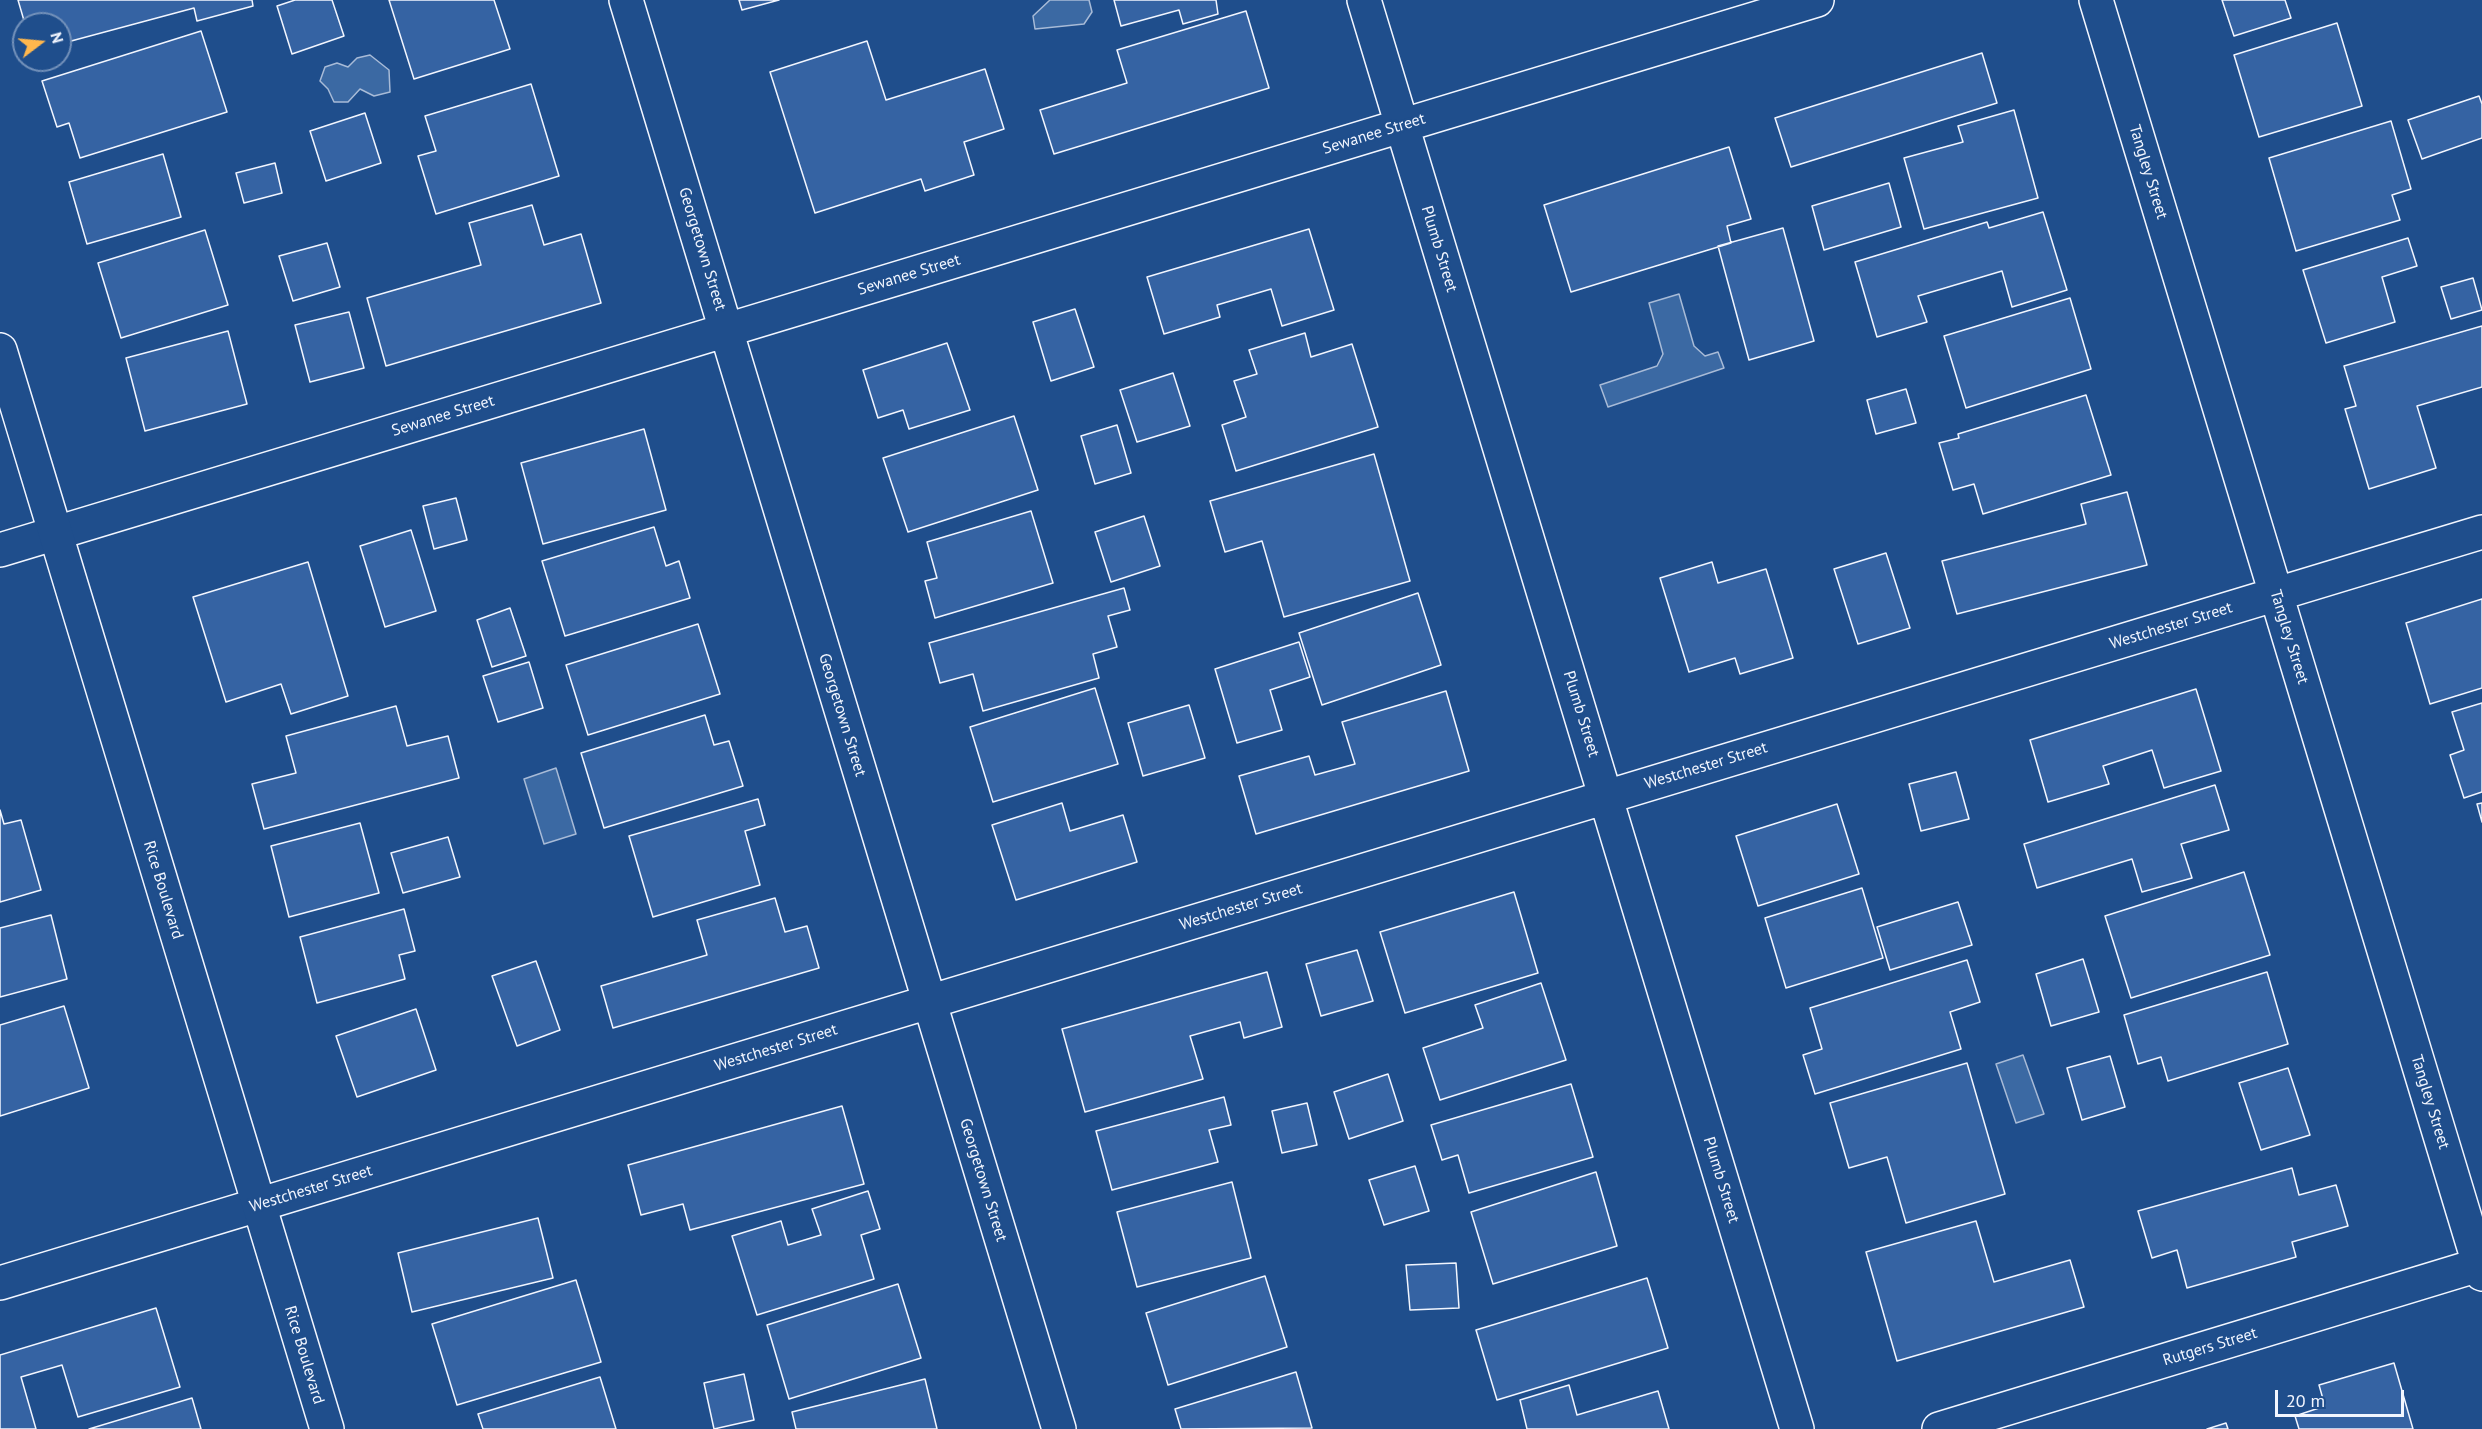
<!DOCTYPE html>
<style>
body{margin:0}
#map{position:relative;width:2482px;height:1429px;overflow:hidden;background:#1f4e8c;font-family:"PT Sans",sans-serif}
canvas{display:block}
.north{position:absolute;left:12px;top:12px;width:60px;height:60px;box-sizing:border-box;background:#1f4e8c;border:2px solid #7391ba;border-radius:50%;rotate:74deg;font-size:16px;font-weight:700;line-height:24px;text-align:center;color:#f2f6ff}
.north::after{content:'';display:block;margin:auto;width:21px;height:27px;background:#ffb74d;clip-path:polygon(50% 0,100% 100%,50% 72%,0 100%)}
.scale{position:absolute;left:2275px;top:1390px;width:129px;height:27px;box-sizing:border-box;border:3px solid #f2f6ff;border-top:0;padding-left:8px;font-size:18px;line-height:21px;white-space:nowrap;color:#f2f6ff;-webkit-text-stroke:4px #1f4e8c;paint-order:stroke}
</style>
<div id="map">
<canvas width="2482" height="1429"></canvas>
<div class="north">N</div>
<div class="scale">20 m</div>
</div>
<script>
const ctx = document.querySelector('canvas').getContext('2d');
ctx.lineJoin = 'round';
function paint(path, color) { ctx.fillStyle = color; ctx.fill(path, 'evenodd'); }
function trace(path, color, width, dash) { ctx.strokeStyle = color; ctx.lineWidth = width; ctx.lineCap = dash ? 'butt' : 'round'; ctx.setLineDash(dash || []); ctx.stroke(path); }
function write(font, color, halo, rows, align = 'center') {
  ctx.font = font + ' "PT Sans",sans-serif'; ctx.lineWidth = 4.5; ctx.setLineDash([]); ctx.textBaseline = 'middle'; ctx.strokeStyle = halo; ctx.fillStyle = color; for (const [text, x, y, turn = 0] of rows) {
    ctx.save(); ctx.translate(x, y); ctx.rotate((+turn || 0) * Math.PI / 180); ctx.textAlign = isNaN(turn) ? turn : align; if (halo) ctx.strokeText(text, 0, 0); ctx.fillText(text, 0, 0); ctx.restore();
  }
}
const water = new Path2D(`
 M1050,0H1089L1092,12L1084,24L1035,29L1033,16Z
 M370,55L389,70L390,92L374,96L360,89L348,102H334L328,89L320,81L325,67L337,63L348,67L357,58Z
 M1679,294L1694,346L1705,356L1718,352L1724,368L1608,407L1600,385L1657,366L1663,354L1649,303Z
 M556,768L576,834L544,844L524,779Z
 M2023,1055L2044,1114L2016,1123L1996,1064Z`);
const building = new Path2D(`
 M18,0H252L253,6L197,21L194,8L60,44V24H25Z
 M295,0H332L344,36L292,54L277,6Z
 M389,0H494L510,49L414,79Z
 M739,0H779L742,10Z
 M1114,0H1216L1218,14L1183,24L1179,10L1121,26Z
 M2222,0H2285L2291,18L2234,36Z
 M1246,11L1269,88L1054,154L1040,110L1127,83L1117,50Z
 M2337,23L2362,106L2259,137L2234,55Z
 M201,31L227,112L80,158L69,123L57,127L42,81Z
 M867,41L886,100L985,69L1004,129L964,142L974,175L925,191L921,179L815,213L770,72Z
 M1982,53L1997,103L1791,167L1775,118Z
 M531,84L559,176L436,214L418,156L436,151L425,116Z
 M2479,96L2482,104V138L2422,159L2408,120Z
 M2014,110L2038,198L1924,229L1904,158L1963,142L1958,126Z
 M365,113L381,163L326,181L310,131Z
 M2391,121L2411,189L2392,195L2400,220L2296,251L2269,158Z
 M1729,147L1751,219L1727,226L1731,243L1571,292L1544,205Z
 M163,154L181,217L87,244L69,182Z
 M275,163L282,193L244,203L236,173Z
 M1889,183L1901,227L1824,250L1812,206Z
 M532,205L544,245L581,234L601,303L386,366L367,298L481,265L469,223Z
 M2043,212L2067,290L2012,307L2002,271L1918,296L1927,322L1877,337L1855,262L1987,222L1989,228Z
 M1783,228L1814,341L1749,360L1718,246Z
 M1309,229L1334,310L1282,326L1271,289L1217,305L1220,317L1164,334L1147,277Z
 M205,230L228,305L121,338L98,263Z
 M2408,238L2417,266L2382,277L2395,322L2326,343L2303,270Z
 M327,243L340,287L293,301L279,256Z
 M2473,278L2482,310L2451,319L2441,287Z
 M2070,298L2091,369L1966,408L1944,336Z
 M1075,309L1094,367L1051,381L1033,322Z
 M349,312L364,368L310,382L295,325Z
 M2482,326V387L2417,406L2436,468L2369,489L2345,409L2356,406L2344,366Z
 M228,331L247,404L145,431L126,358Z
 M1305,333L1311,357L1352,344L1378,427L1236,471L1222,425L1246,417L1234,381L1257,374L1249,350Z
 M947,343L970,410L909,429L903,410L878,418L863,370Z
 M1173,373L1190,426L1137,442L1120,390Z
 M1906,389L1916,423L1876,434L1867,400Z
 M2086,395L2111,475L1983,514L1974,484L1953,490L1939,443L1959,438L1958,434Z
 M1014,416L1038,490L908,532L883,458Z
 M1117,425L1131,473L1095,484L1081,436Z
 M644,429L666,510L543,544L521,463Z
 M1374,454L1410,581L1284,617L1262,541L1225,552L1210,501Z
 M2127,492L2147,565L1957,614L1942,561L2086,524L2081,504Z
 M456,498L467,540L434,549L423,506Z
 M1031,511L1053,583L935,618L925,581L937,578L927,542Z
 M1144,516L1160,566L1111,582L1095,532Z
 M654,527L666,566L679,561L690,598L565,636L542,561Z
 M411,530L436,611L385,627L360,546Z
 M1886,553L1910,628L1858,644L1834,569Z
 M308,562L348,696L291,714L281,684L226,702L193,597Z
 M1712,562L1718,583L1766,569L1793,658L1740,674L1735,658L1689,672L1660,578Z
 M1124,588L1130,610L1108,616L1117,647L1093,654L1099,678L983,711L973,674L940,683L929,643Z
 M1418,593L1441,665L1322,705L1299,633Z
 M2482,599V688L2430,704L2406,623Z
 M510,608L526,656L492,667L477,620Z
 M698,624L720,694L588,735L566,665Z
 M1299,642L1310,677L1270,690L1282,730L1237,743L1215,669Z
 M529,662L543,708L498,722L483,676Z
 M1095,688L1118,764L993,802L970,727Z
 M2196,689L2221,771L2164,788L2152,750L2103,766L2109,784L2048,802L2030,740Z
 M1446,691L1469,771L1256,834L1239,776L1309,756L1315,775L1355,764L1342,722Z
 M2482,703V792L2464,798L2450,755L2464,750L2452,712Z
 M1189,705L1205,758L1143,776L1128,723Z
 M396,706L407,746L448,736L459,778L264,829L252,784L296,773L286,736Z
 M705,715L714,745L729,741L743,786L604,828L581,753Z
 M1956,772L1969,819L1921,831L1909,784Z
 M2215,785L2229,830L2181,844L2192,878L2142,892L2132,859L2037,888L2024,844Z
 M758,799L765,825L745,831L760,885L653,917L629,836Z
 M1062,803L1070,831L1123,815L1137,862L1016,900L992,825Z
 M2482,803V822L2477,804Z
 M1837,804L1859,874L1758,906L1736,836Z
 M0,810L4,824L21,820L41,890L0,902Z
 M360,823L379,893L289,917L271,846Z
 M448,837L460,877L403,893L391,853Z
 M2244,872L2270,955L2131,998L2105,916Z
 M1862,888L1883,958L1786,988L1765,918Z
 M1514,892L1538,973L1405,1013L1380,932Z
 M775,898L785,932L807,926L819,968L613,1028L601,986L707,955L697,920Z
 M1958,902L1972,945L1890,970L1877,927Z
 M404,909L415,951L399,955L405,979L317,1003L300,937Z
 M51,915L67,979L0,997V928Z
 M1357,950L1373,1001L1321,1016L1306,964Z
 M2083,959L2099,1012L2051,1026L2036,974Z
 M1967,960L1980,1002L1950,1012L1961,1049L1815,1094L1803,1055L1822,1049L1810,1008Z
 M536,961L560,1030L517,1046L492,976Z
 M1267,972L1282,1027L1244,1038L1240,1022L1190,1036L1203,1079L1085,1112L1062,1029Z
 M2267,972L2288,1044L2168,1081L2161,1057L2138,1064L2124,1015Z
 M1541,983L1566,1060L1440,1100L1423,1048L1483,1028L1475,1005Z
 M64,1006L89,1088L0,1116V1025Z
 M416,1009L436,1070L357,1097L336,1036Z
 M2110,1056L2125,1107L2082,1120L2067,1068Z
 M1967,1063L2005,1194L1906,1223L1887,1157L1849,1168L1830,1103Z
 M2288,1068L2310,1135L2261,1150L2239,1083Z
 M1388,1074L1403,1121L1349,1139L1334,1092Z
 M1571,1084L1593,1157L1469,1193L1458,1155L1442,1160L1431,1125Z
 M1224,1097L1231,1125L1209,1130L1218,1162L1112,1190L1096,1131Z
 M1307,1103L1317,1145L1282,1153L1272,1111Z
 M842,1106L864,1184L690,1230L683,1204L641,1215L628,1165Z
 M1415,1166L1429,1211L1384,1225L1369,1180Z
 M2292,1168L2299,1195L2336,1185L2348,1226L2292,1242L2296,1257L2187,1288L2177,1250L2152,1258L2138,1211Z
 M1596,1172L1617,1246L1493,1284L1471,1212Z
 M1232,1182L1251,1258L1137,1287L1117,1212Z
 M868,1191L880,1229L861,1235L874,1279L757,1315L732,1236L781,1221L788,1245L821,1235L812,1209Z
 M538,1218L553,1278L412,1312L398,1253Z
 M1976,1221L1994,1282L2070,1260L2084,1307L1897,1361L1866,1252Z
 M1456,1263L1459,1308L1410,1310L1406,1265Z
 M1265,1276L1287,1347L1168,1385L1146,1313Z
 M1647,1278L1668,1348L1497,1400L1476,1330Z
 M576,1280L601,1362L457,1405L432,1324Z
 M898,1284L921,1358L789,1399L767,1325Z
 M156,1308L180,1387L78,1417L62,1365L21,1377L36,1429H0V1355Z
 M2394,1363L2413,1429H2299L2295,1416L2325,1406L2319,1385Z
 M1296,1372L1312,1428L1181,1429L1175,1409Z
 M744,1374L754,1420L714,1429L704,1383Z
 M600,1377L616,1429H483L478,1414Z
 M925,1379L937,1429H796L792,1412Z
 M1569,1385L1577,1415L1658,1391L1669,1429H1527L1520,1400Z
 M192,1398L201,1429H89Z
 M2226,1423L2228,1429H2207Z`);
const street = new Path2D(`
 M626,0L1059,1429
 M1364,0L1797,1429
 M2096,0L2482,1274
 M0,550L1817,0
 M0,1283L2482,532
 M1939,1429L2482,1264`);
const secondary = new Path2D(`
 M0,350L327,1429`);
const streetNames = [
 ["Sewanee Street",1374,134,-17],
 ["Tangley Street",2148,172,73],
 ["Georgetown Street",702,249,73],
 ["Plumb Street",1439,249,73],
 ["Sewanee Street",909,275,-17],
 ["Sewanee Street",443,416,-17],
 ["Westchester Street",2171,626,-17],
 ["Tangley Street",2289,637,73],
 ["Plumb Street",1581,714,73],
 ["Georgetown Street",842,715,73],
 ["Westchester Street",1706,766,-17],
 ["Rice Boulevard",163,890,73],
 ["Westchester Street",1241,907,-17],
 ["Westchester Street",776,1048,-17],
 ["Tangley Street",2430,1102,73],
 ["Georgetown Street",983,1180,73],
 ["Plumb Street",1721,1180,73],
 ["Westchester Street",311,1189,-17],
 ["Rutgers Street",2210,1347,-17],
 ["Rice Boulevard",304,1355,73]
];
paint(water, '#3b69a3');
trace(water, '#a8bbd7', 1.5);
paint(building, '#3563a3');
trace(building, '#f2f6ff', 1.5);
trace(street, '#f2f6ff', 36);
trace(secondary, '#f2f6ff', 36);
trace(street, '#1f4e8c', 33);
trace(secondary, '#1f4e8c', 33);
write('16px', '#f2f6ff', '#1f4e8c', streetNames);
</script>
